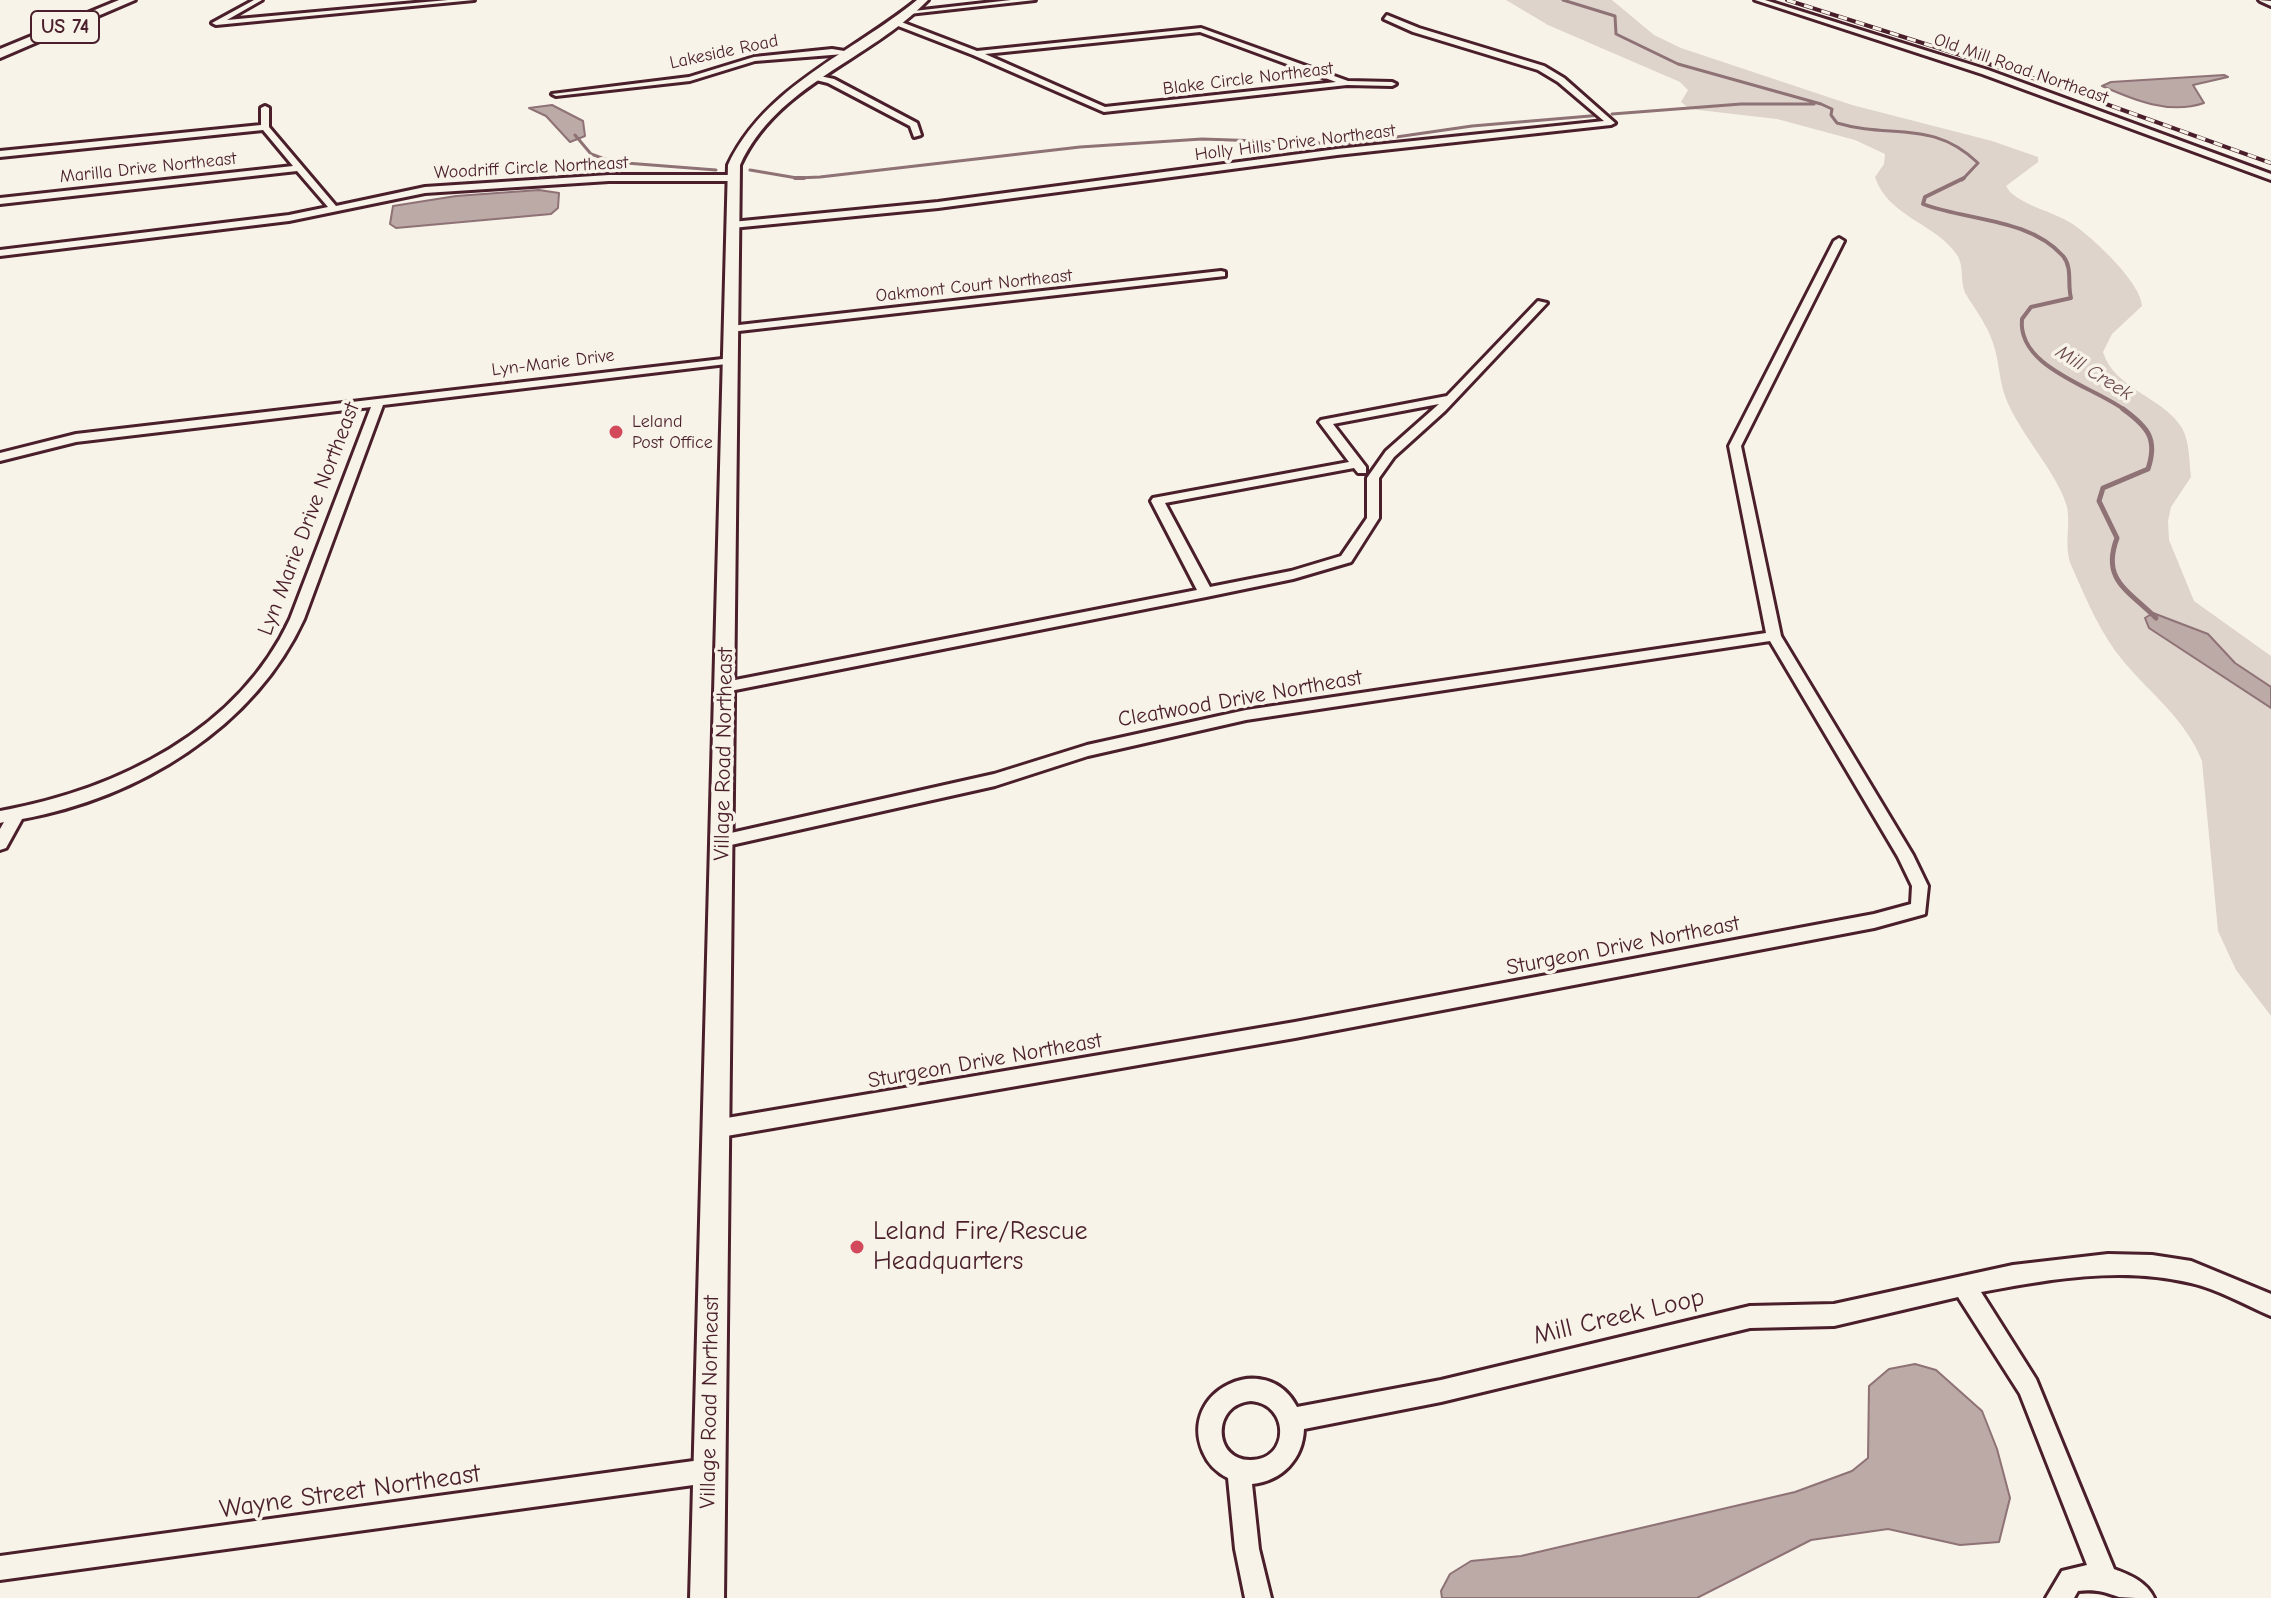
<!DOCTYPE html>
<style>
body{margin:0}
canvas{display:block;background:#f7f3e8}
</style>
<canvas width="2271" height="1598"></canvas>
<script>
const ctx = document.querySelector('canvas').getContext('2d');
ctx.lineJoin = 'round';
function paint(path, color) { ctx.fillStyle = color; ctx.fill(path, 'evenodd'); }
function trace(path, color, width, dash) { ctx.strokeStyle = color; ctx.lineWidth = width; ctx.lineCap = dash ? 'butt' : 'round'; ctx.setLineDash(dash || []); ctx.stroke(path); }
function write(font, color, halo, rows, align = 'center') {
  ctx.font = font + ' "Comic Neue",sans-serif'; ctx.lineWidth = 7; ctx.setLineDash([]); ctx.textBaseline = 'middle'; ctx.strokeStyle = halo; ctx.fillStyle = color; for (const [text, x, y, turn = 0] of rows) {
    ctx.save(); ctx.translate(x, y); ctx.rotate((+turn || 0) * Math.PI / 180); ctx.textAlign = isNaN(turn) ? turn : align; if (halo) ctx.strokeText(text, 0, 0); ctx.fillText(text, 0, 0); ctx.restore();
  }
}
const green = new Path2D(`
 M1506,0H1612L1654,35L1681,48L1852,105L1992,141L2038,157V162L2006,186L2010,192C2027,207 2051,211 2071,223C2091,236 2141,282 2142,306L2112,334L2103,352C2114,389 2162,396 2182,428C2190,443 2189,461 2191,477L2171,507L2168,521L2169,540L2194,601L2271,656V687L2235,663L2208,634L2149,628L2271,708V1016L2236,970L2218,931L2202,761C2186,720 2152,695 2124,662C2101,635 2086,599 2072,567C2063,547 2071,527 2067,507C2058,473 2019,434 2005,396C1999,379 1999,360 1993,343C1987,325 1977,312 1967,296C1959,284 1965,267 1957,255C1937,224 1888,217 1875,177L1884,164L1885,154L1855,140L1777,119L1690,109L1681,102L1688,90L1680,82L1548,25Z`);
const water = new Path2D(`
 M2224,75L2228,77L2193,85L2204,103C2169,115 2134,100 2102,86L2111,82Z
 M552,105L583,121L585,136L570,142L546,116L529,108Z
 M539,190L559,193L558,208L551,214L396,228L390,224L393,206L456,196Z
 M2153,613L2208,634L2235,663L2271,687V708L2149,628L2145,618Z
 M1915,1364L1936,1370L1982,1411L1997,1449L2010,1498L1999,1542L1960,1545L1888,1529L1811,1540L1697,1598H1442L1441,1591L1450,1574L1471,1561L1521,1556L1795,1492L1852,1471L1868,1458L1869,1386L1889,1369Z`);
const streamFar2 = new Path2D(`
 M1563,0L1615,16L1616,34L1678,64L1821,104L1832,109L1831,115L1837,123C1890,139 1933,119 1978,163L1962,180
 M1612,114L1741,104H1814
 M575,135L591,154L613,162L716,170
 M750,170L797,178L820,177L1080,147L1202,139L1348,144L1472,126L1602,115`);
const streamFar1 = new Path2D(`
 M795,178H804
 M1964,178L1925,197L1923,204C1968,221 2029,218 2063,256C2073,268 2067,284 2071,298L2031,307L2022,319C2017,368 2095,387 2126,411`);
const stream = new Path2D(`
 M2123,409C2148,427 2158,439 2148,469L2103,488L2099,501L2117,538C2101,580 2128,590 2156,618`);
const minor = new Path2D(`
 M254,0H262L227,20L448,0H474L216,25L212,23Z
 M1011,0H1035L909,14L905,12Z
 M1755,0H1765L1988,70L2271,174V180L1982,74Z
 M2259,0L2271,1V6L2260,1Z
 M1387,15L1419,28L1544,66L1564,78L1615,123L1611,125L1337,155L938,208L732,228L727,225L732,222L938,202L1337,149L1604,121L1558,82L1538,70L1413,32L1384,19Z
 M896,20L977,51L1201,28L1348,81L1392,82L1396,84L1392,86L1347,85L1104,112L973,55L893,24ZM1200,32L1336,82L1105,107L985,54Z
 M832,49L857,53L755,61L690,81L556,96L552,94L689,77L754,57Z
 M815,75L834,79L917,123L921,135L914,137L910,126L828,83L812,79Z
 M265,106L269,108V127L336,206L425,187L609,175H733L737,178L733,181H609L425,193L289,221L0,256V250L289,215L328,207L297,171L0,204V198L293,166L263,130L0,157V151L261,125V108Z
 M1839,238L1844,241L1741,446L1781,636L1913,855L1928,886L1925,914L1874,928L1295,1038L715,1138L708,1135L705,1129L708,1123L715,1120L1295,1022L1874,914L1911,904L1912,886L1898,857L1770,641L1246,720L1088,756L995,786L722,847L716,845L714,841L716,837L722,835L994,774L1087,745L1246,710L1766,633L1729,446L1834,241Z
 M1221,271L1225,272V276L730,332L725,329L730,326Z
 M1538,301L1547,303L1445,411L1394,457L1379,478V518L1351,562L1293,579L1206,597L725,692L718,687L725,682L1197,590L1151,501L1153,498L1349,462L1319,422L1321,420L1447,396ZM1439,404L1386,451L1367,478V518L1341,556L1291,571L1210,587L1165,503L1354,468L1358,473H1366V467L1333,424Z
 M731,358L735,359V363L383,405L304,619C254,728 138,798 22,819L6,848L0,850V829L4,822L0,823V811C117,790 238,731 290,619L371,407L76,442L0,461V453L76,434Z
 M2108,1254L2152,1255L2191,1261L2271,1294V1316C2245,1305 2218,1289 2191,1283C2122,1266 2049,1279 1981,1292L2036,1379L2114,1569C2130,1575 2147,1582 2154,1598C2143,1598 2129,1598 2119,1597C2104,1592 2095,1589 2078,1591L2074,1598H2046L2062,1571L2087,1565L2020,1394L1958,1297L1834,1326L1750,1328L1441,1402L1304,1429C1303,1459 1282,1481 1252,1484L1259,1549L1271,1598H1245L1235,1549L1228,1478C1216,1472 1208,1464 1203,1452C1177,1390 1267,1348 1297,1407L1441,1380L1750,1306L1834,1304L2013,1265ZM1251,1401C1290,1404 1290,1460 1251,1460C1213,1461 1211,1404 1251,1401Z
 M708,1459L716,1463L720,1471L716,1479L708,1483L0,1580V1556Z`);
const secondary = new Path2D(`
 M917,0H928C869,61 777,84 740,165L724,1598H690L728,165C765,86 852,53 917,0Z`);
const motorway = new Path2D(`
 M119,0H135L0,58V49Z`);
const rail = new Path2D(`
 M1787,0L2036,79L2271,163`);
const markers = [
 [616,432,8,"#d1495b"],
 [857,1247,8,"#d1495b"]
];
const farStreetnames = [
 ["Lakeside Road",724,52,-12],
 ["Old Mill Road Northeast",2021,69,19],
 ["Blake Circle Northeast",1248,79,-7],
 ["Holly Hills Drive Northeast",1295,143,-7],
 ["Marilla Drive Northeast",148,168,-6],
 ["Woodriff Circle Northeast",531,168,-3],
 ["Oakmont Court Northeast",974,286,-6],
 ["Lyn-Marie Drive",553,363,-7]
];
const farPoinames = [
 ["Leland",632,422],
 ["Post Office",632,443]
];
const shields = [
 [65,27,68]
];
const shieldNames = [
 ["US 74",65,27]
];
const farWaternames = [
 ["Mill Creek",2094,373,32]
];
const streetNames = [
 ["Lyn Marie Drive Northeast",309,519,-69],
 ["Cleatwood Drive Northeast",1240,699,-10],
 ["Village Road Northeast",724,754,-89],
 ["Sturgeon Drive Northeast",1623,946,-11],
 ["Sturgeon Drive Northeast",985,1061,-10],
 ["Village Road Northeast",710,1402,-89]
];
const nearPoinames = [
 ["Leland Fire/Rescue",873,1232],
 ["Headquarters",873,1262]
];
const nearStreetnames = [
 ["Mill Creek Loop",1619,1317,-13],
 ["Wayne Street Northeast",350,1492,-8]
];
paint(green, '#ded4cc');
paint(water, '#bcaaa7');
trace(water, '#8e7275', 2);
trace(streamFar2, '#8e7275', 3);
trace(streamFar1, '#8e7275', 4);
trace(stream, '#8e7275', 5);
trace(minor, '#4a1f2b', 6);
trace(secondary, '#4a1f2b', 6);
trace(motorway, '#4a1f2b', 6);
paint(minor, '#f7f3e8');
paint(secondary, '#f7f3e8');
paint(motorway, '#f7f3e8');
trace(rail, '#4a1f2b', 4);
trace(rail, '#f7f3e8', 3, [9]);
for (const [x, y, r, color] of markers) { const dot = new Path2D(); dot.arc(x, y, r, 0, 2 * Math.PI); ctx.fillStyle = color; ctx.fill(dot); trace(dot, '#f7f3e8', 3); }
write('18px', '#4a1f2b', '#f7f3e8', farStreetnames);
write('18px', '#4a1f2b', '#f7f3e8', farPoinames, 'left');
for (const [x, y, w] of shields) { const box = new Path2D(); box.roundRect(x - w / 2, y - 16, w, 32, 6); ctx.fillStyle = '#f7f3e8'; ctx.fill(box); trace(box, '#4a1f2b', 2); }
write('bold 20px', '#4a1f2b', null, shieldNames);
write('italic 20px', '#6c4950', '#f7f3e8', farWaternames);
write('22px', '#4a1f2b', '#f7f3e8', streetNames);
write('26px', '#4a1f2b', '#f7f3e8', nearPoinames, 'left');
write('26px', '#4a1f2b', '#f7f3e8', nearStreetnames);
</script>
